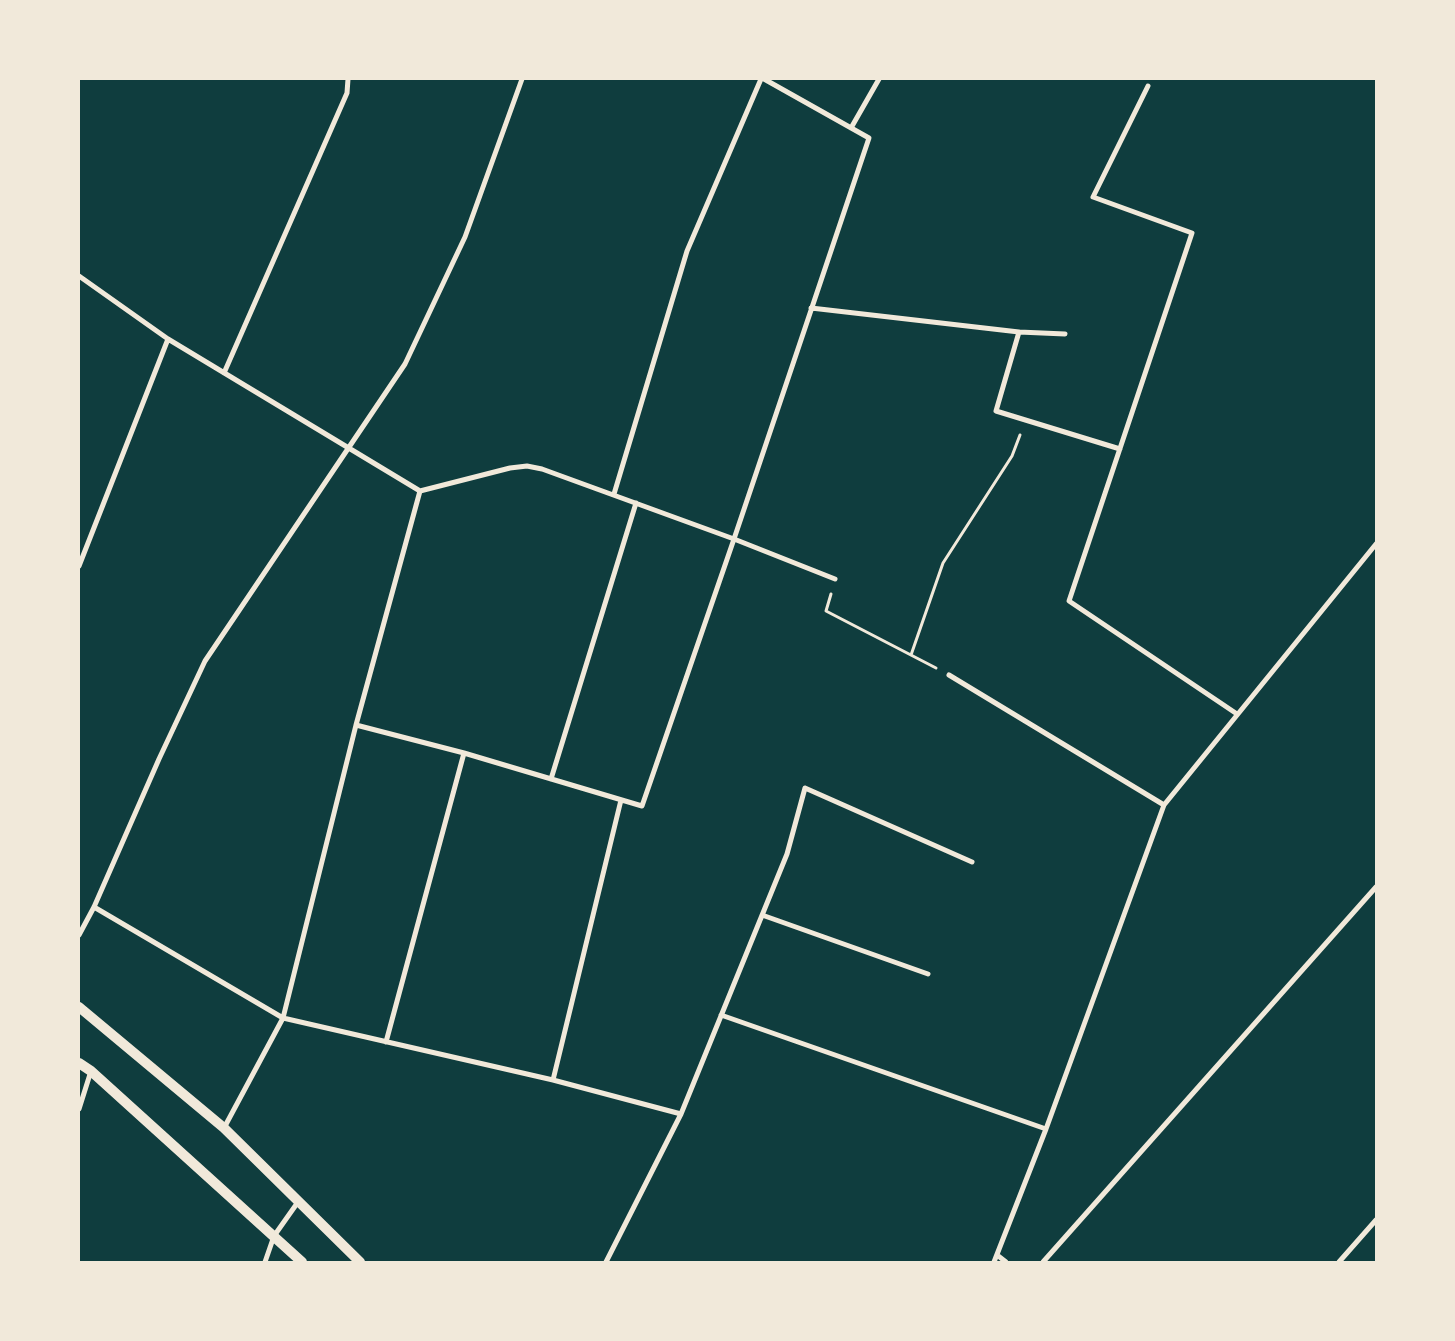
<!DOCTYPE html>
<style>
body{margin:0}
#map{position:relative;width:1455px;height:1341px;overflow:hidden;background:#0f3d3e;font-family:Bitter,serif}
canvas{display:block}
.frame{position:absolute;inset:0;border:80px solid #f1e9da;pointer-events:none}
</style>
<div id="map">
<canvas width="1455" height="1341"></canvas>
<div class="frame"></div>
</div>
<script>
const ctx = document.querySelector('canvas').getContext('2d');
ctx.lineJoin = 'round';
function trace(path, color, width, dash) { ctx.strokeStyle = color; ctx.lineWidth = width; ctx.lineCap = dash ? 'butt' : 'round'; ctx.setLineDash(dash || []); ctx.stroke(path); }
const path = new Path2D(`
 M831,594L826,611L936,668
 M911,655L943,563L1012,456L1020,435`);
const minor = new Path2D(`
 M1148,86L1093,197L1192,233L1069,601L1237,714
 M851,128L879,79
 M79,276L168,339L420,491L510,468L527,466L542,469L734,539L835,579
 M811,308L1019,332L996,411L1120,449
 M1019,332L1065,334
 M224,373L347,93L348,79
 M614,494L687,251L761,79
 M79,566L168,339
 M949,675L1164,805
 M356,725L464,753L642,806L734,539L869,138L764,79
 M551,779L636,503
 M94,907L283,1018L553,1080L681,1114
 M762,915L928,974
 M79,935L94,907L159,759L205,661L405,364L465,237L522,79
 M721,1015L1046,1129
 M386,1042L464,753
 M553,1080L621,800
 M79,1109L91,1071
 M224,1128L283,1018L356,725L420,491
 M997,1255L1006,1262
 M265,1262L274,1236L298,1202
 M606,1262L681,1114L787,854L805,788L972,862
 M994,1262L1046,1129L1164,805L1376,544
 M1043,1262L1376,887
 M1339,1262L1376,1220`);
const secondary = new Path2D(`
 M79,1007L224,1128L360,1262
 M79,1063L91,1071L302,1262`);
trace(path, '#f1e9da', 3);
trace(minor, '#f1e9da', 5);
trace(secondary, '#f1e9da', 10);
</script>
